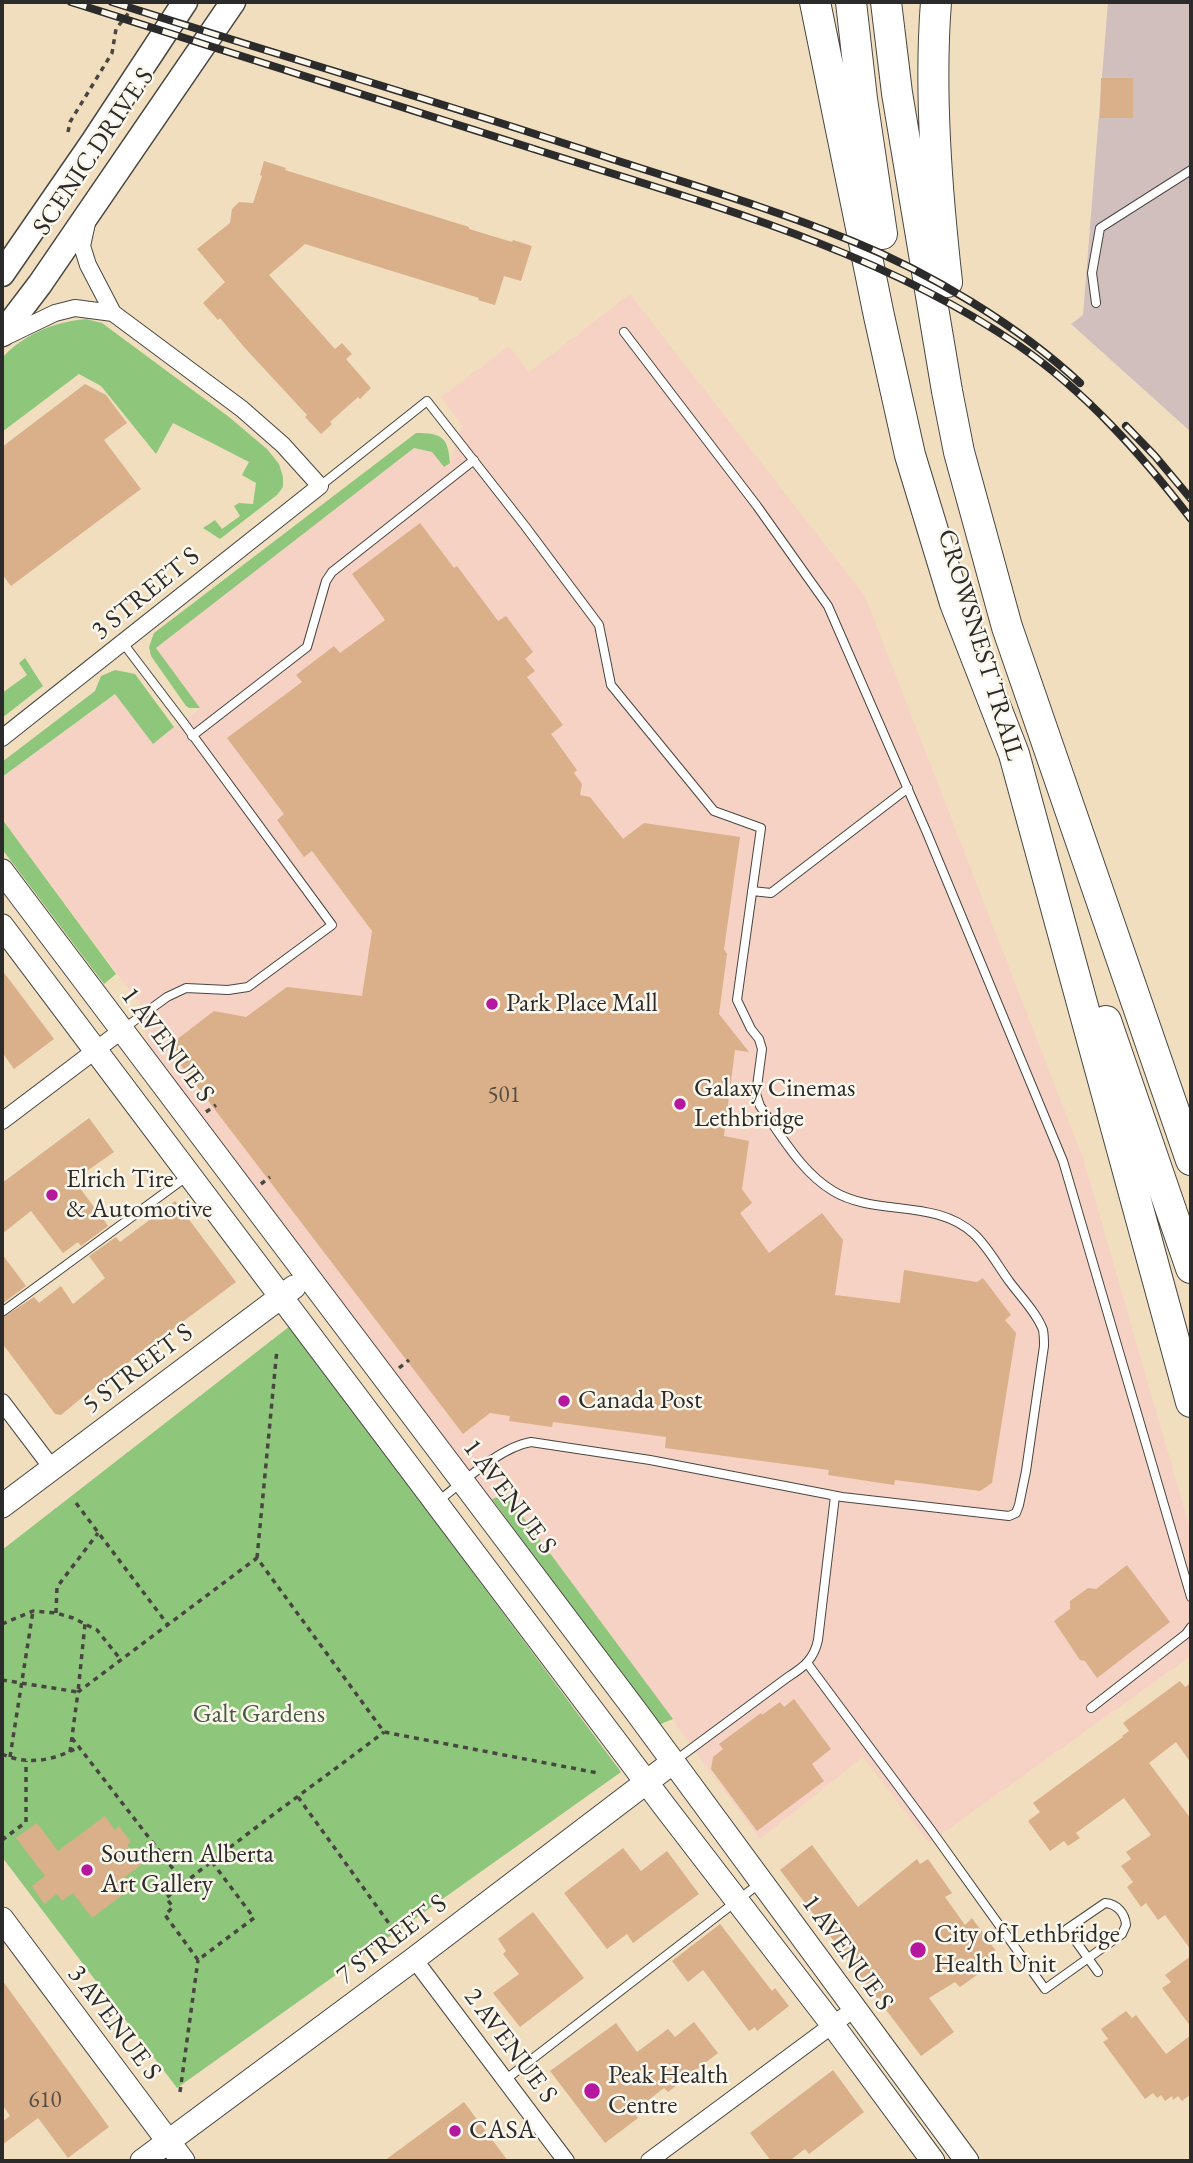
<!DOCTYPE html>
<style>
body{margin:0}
#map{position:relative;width:1193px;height:2163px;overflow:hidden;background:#f1debf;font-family:"EB Garamond",serif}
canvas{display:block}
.frame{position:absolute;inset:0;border:4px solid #2b2b2b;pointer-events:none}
</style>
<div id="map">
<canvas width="1193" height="2163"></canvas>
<div class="frame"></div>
</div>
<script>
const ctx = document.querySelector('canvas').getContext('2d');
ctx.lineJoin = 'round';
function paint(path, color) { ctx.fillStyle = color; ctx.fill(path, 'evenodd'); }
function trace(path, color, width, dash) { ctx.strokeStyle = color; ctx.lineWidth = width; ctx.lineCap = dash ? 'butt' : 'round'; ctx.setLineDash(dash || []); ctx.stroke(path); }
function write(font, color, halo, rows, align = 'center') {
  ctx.font = font + ' "EB Garamond",serif'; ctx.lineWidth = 5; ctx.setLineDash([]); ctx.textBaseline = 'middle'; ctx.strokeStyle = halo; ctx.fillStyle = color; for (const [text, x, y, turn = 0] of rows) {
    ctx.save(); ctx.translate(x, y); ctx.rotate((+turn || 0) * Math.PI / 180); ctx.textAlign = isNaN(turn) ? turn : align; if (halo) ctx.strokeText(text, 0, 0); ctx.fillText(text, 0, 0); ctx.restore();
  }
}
const built = new Path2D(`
 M630,294L865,596L1083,1158L1191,1532V1656L929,1843L863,1757L760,1839L506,1494L491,1499L147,1043L139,1003L2,819V777L116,694L153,743L200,709L155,648L414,448L432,451L444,467L450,463L462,425L441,397L509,346L529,372Z`);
const industrial = new Path2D(`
 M1108,2H1191V432L1071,324L1083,315Z`);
const green = new Path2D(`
 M86,319L102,323L229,417L267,449L279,464L283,477V487L277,495L220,539L203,528L215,520L222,529L240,516L234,506L239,503L253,504L256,483L242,475L249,462L173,423L156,454L101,386L79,374L2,432V358C24,334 54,322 86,319Z
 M416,433C442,433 448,437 450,463L444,467L432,452L414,448L156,648L200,708H189L186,706L151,656L149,647L154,633Z
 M25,658L43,686L2,718V693L27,675L19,663Z
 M115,670L135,674L174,727L153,744L115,694L2,777V762L95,691L101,676Z
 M2,819L116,974L104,984L2,849Z
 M290,1326L621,1772L177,2088L2,1857V1550Z
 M506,1494L673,1719L658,1725L492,1499Z`);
const building = new Path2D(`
 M1101,78H1133V118H1100Z
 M264,161L286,168L285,170L469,227V229L512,242L513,240L532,246L521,281L504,276L495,305L478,300L479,298L305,244L269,275L335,349L342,343L352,354L346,359L371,388L360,399L358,397L330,422L332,424L321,434L305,417L307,415L244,347L220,318L218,320L203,303L225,282L197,249L230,223L232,209L239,202L253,203L262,176L260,175Z
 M85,384L106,395L127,423L104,440L141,489L11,586L2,574V447Z
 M420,523L454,568L457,566L498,621L506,616L533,652L525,659L535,671L527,677L563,725L551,734L577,770L574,773L582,784L580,795L590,797L623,839L644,823L740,837L724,949L727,954L719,1014L749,1052L735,1050L724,1136L749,1141L742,1189L752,1203L740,1213L769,1253L822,1213L843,1240L835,1295L900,1303L904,1270L977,1282L983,1278L1011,1315L1005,1320L1016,1333L992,1483L980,1491L895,1480L894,1485L828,1475L829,1470L665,1448L666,1437L553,1422L552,1427L509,1421L510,1416L490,1413L463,1434L167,1047L214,1011L246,1017L287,987L362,996L372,931L312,851L304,857L277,820L284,814L227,738L302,682L296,675L334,646L340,653L385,620L352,574Z
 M2,970L54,1039L14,1069L2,1052Z
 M89,1118L114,1152L74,1180L108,1226L81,1246L78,1242L63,1253L31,1211L2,1234V1183Z
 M175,1201L236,1282L90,1391L61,1415L55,1414L2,1343V1318L34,1297L39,1303L61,1286L73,1304L105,1278L89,1256L116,1237L120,1242Z
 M2,1254L26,1286L2,1304Z
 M1127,1565L1170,1622L1097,1678L1085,1661L1080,1660L1054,1621L1070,1609V1601L1088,1588L1096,1589Z
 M1180,1681L1185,1687L1191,1683V1763L1176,1742L1149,1763L1191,1819V1950L1165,1915L1158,1920L1146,1903L1141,1907L1127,1887L1133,1882L1121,1866L1131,1859L1126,1852L1151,1835L1124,1798L1076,1833L1080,1838L1068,1846L1064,1841L1050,1851L1028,1821L1040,1812L1033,1803L1123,1737L1122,1736L1129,1731L1123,1723Z
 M794,1699L831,1749L812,1764L824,1781L757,1831L711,1769L713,1757L723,1749L719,1744L761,1713L762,1715L780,1702L784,1707Z
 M105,1816L115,1830L119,1826L131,1842L127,1845L142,1864L125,1877L133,1887L92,1918L73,1893L62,1901L57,1894L44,1904L32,1886L45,1876L16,1838L37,1823L58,1851Z
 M812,1845L858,1907L917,1859L920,1864L928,1859L952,1893L945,1897L965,1925L972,1918L996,1951L988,1955L994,1963L960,1987L955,1982L929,1998L954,2032L921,2056L780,1870Z
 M623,1848L641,1871L667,1851L699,1894L633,1943L627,1934L607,1949L564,1893Z
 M533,1912L584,1978L520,2027L493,1993L519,1974L503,1954L506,1951L498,1939Z
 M720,1924L772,1991L775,1988L789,2006L757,2031L755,2027L749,2031L703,1970L688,1982L672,1961Z
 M1191,1956V2027L1162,1988L1171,1982L1165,1975Z
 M2,1980L109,2127L68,2158L38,2118L2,2145V2122L10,2116L2,2104Z
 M1126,2011L1132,2018L1136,2015L1166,2054L1191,2035V2094L1182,2101L1178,2096L1173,2100L1172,2096L1165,2101L1161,2095L1157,2098L1153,2093L1145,2099L1103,2042L1108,2039L1101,2029Z
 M694,2022L718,2053L668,2092L664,2088L633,2112L638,2118L605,2143L550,2071L616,2023L637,2052L668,2029L675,2037Z
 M833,2070L864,2112L809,2154L805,2149L789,2161H771L750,2133Z
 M464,2102L508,2161H384Z`);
const path = new Path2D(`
 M68,132L70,122L112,53L116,29L137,2
 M206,1112L216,1105
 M261,1184L270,1177
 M399,1368L409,1360
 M76,1503L168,1625
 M257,1558L277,1349
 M56,1613L57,1587L98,1533
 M2,1624L33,1611L56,1613L73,1618L97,1630L121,1660
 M2,1680L78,1692L85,1624
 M72,1738L184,1883
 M70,1752L78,1692L257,1558L384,1732L598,1773
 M2,1754C29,1766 54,1760 79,1747
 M10,1757L33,1611
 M298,1797L393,1929
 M2,1840L26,1822V1761
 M212,1862L254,1918L198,1960L165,1915L173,1907L166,1898C236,1840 312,1787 384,1732
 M180,2092L198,1960`);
const lane = new Path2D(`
 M1096,303L1092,273L1100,228L1191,170
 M624,332L757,506L828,606L927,833L1063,1161L1191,1597
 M320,486L427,401L525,526L599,625L611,685L714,811L761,828L737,1000L751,1029L759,1039L762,1049L756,1094L760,1106C781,1135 801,1172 833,1191C876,1217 935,1198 974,1234C988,1247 998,1266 1009,1281C1020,1296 1037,1313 1043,1330C1044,1335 1044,1341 1044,1346L1026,1471L1019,1505L1016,1513L1009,1516L842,1497L650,1460L531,1442C500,1447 462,1483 437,1502
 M123,643L183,722L332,925L248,987L228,990L186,988L167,997L123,1029
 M192,736L307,647L326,581L332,572L474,460
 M752,891L771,893L908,788
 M2,1312L189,1175
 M807,1663L931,1830L1045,1989L1122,1934L1126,1925C1125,1913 1117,1904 1105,1903L1067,1929L1098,1972
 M1091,1708L1186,1634L1191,1627
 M676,1760L788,1677C804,1667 814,1659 818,1640L835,1496
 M505,2080L760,1883`);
const street = new Path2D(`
 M3,338L55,313L75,308L113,313
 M2,738L320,486L283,445L242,409L113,313L88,265L82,246L87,223
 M2,1121L121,1031
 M2,1402L52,1468
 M414,1959L566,2161
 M649,2161L854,2009`);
const secondary = new Path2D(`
 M2,871L635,1710L967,2161
 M2,926L665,1807L832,2024L933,2161
 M2,1506L294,1287
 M2,1919L183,2161
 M142,2161L414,1959L673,1762`);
const primary = new Path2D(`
 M2,274L93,142L185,2
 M2,334L40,284L233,2`);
const highway = new Path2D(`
 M815,2L879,316L910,455L955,603L1014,754L1191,1402
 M851,2L862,99L882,234
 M886,2L897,93L947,391L959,452L1007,627L1191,1160
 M936,2C929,92 937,192 947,282
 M1106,1021L1191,1268`);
const rail = new Path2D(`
 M71,2C226,51 380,100 534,149C700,202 872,246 1018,345C1085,391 1141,454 1191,519
 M112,2C278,55 446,104 612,159C692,185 774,209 852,241C929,272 1019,326 1080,383
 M1126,426L1155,456L1191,499`);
const markers = [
 [492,1004,7,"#b5179e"],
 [680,1104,7,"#b5179e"],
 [52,1195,7,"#b5179e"],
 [564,1401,7,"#b5179e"],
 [87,1870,7,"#b5179e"],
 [918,1950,9,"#b5179e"],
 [592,2091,9,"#b5179e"],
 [455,2131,7,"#b5179e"]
];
const numberNames = [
 ["501",504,1096],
 ["610",45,2101]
];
const streetNames = [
 ["SCENIC DRIVE S",94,152,-56],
 ["3 STREET S",146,594,-39],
 ["CROWSNEST TRAIL",980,645,73],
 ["1 AVENUE S",167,1045,53],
 ["5 STREET S",138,1369,-37],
 ["1 AVENUE S",509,1497,53],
 ["7 STREET S",392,1940,-37],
 ["1 AVENUE S",847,1953,54],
 ["3 AVENUE S",114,2023,53],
 ["2 AVENUE S",510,2046,53]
];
const poiNames = [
 ["Park Place Mall",506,1004],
 ["Galaxy Cinemas",694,1089],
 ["Lethbridge",694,1119],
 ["Elrich Tire",66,1180],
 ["& Automotive",66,1210],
 ["Canada Post",578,1401],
 ["Southern Alberta",101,1855],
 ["Art Gallery",101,1885],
 ["City of Lethbridge",934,1935],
 ["Health Unit",934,1965],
 ["Peak Health",608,2076],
 ["Centre",608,2106],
 ["CASA",469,2131]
];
const parkNames = [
 ["Galt Gardens",259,1715]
];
paint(built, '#f6d2c4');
paint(industrial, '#d1bfbe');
paint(green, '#8ec77b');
paint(building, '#d9b08a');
trace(lane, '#494641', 10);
trace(street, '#494641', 18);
trace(secondary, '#494641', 25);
trace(primary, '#494641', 27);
trace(highway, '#494641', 32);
trace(path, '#494641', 3.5, [5, 5]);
trace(lane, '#fff', 8);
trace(street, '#fff', 16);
trace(secondary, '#fff', 23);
trace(primary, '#fff', 24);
trace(highway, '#fff', 30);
trace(rail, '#2b2b2b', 8);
trace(rail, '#fbf7ec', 5, [16]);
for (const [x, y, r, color] of markers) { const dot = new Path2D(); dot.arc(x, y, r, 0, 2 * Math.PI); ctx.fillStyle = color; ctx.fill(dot); trace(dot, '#fbf7ec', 2.5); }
write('23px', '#564c43', null, numberNames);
write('26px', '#2b2b2b', '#fbf7ec', streetNames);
write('26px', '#2b2b2b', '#fbf7ec', poiNames, 'left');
write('26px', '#495a43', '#fbf7ec', parkNames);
</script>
